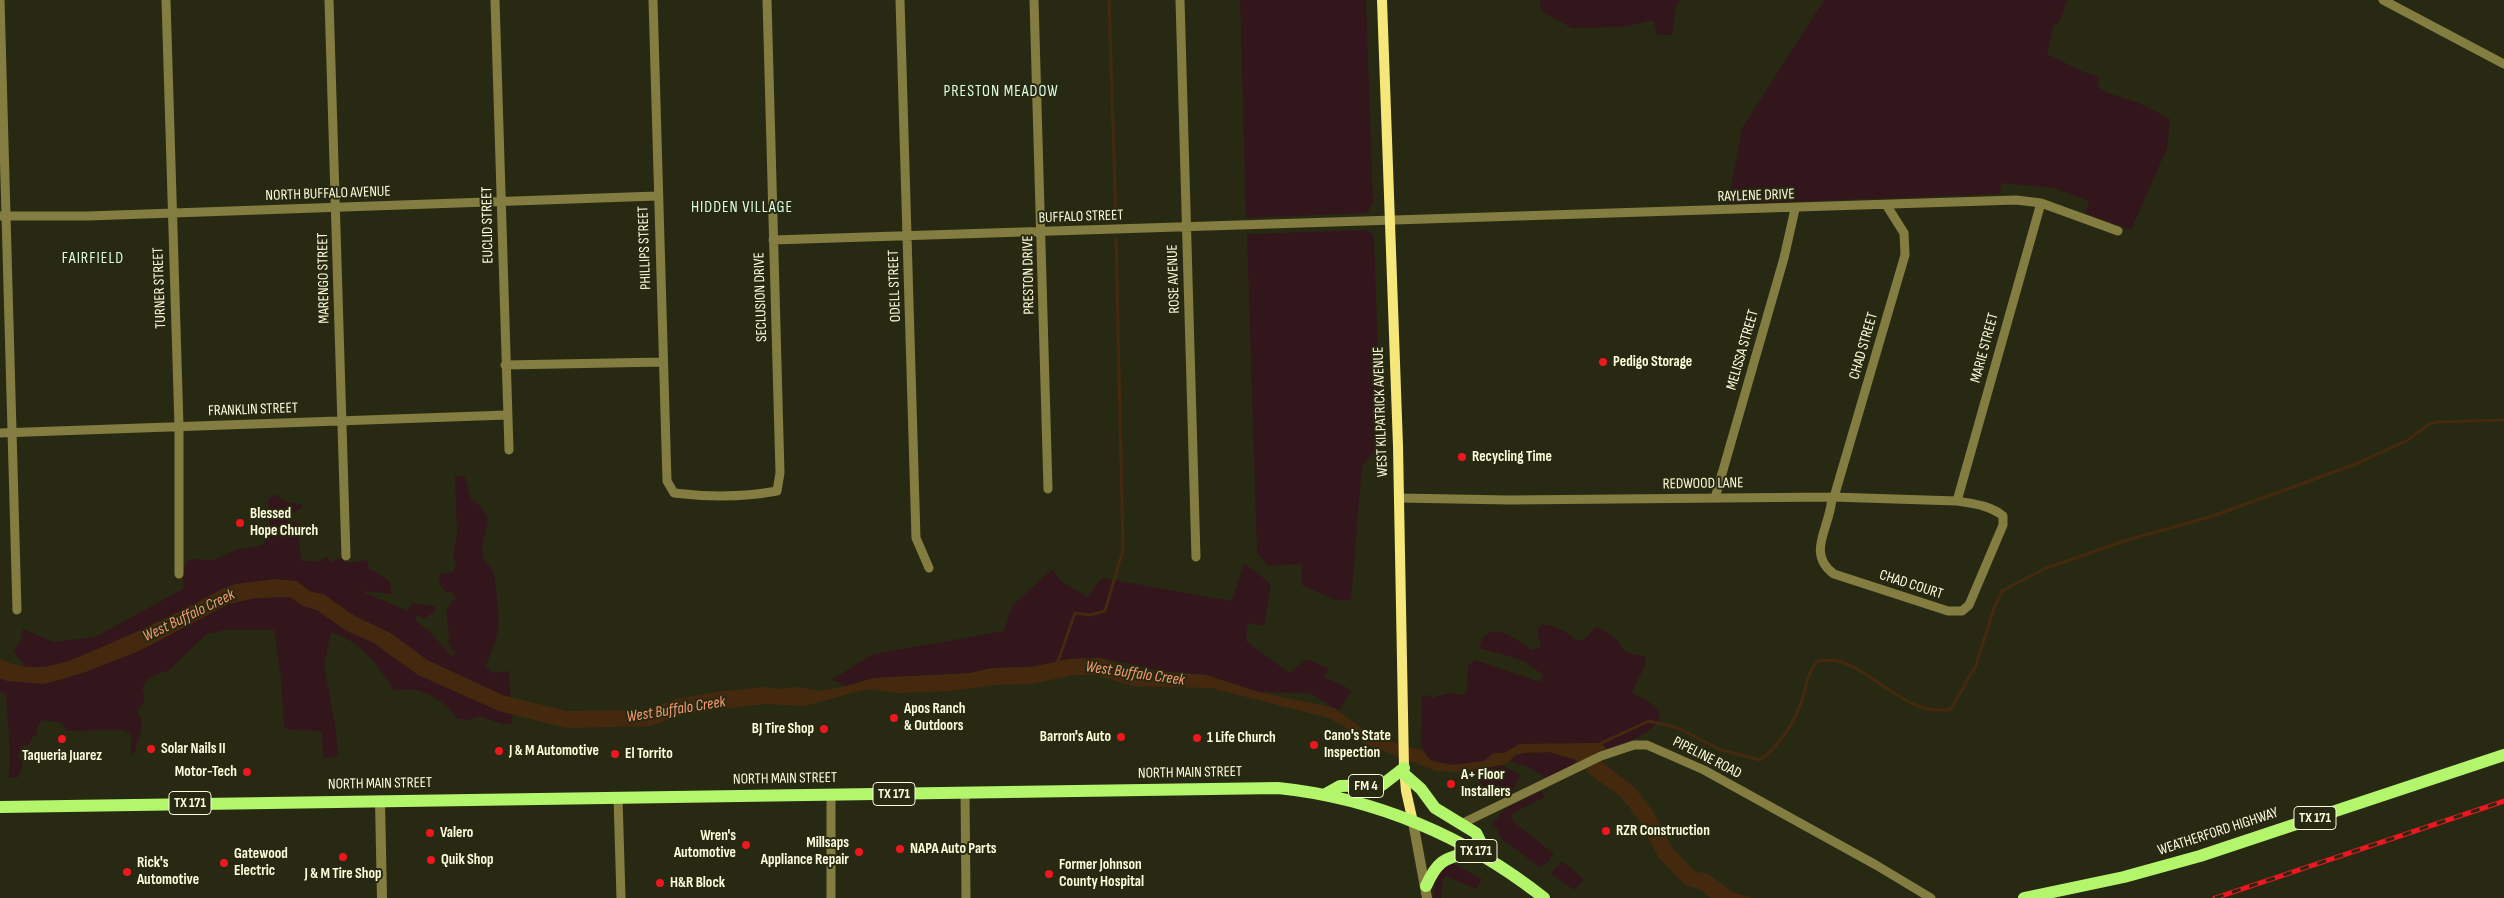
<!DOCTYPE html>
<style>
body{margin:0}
canvas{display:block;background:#282912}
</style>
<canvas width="2504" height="898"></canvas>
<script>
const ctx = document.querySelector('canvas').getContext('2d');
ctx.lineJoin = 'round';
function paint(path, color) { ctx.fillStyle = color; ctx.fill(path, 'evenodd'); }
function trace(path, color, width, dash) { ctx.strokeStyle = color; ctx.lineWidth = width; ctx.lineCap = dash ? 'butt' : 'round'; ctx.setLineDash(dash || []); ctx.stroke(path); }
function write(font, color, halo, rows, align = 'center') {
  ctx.font = font + ' "Sofia Sans Condensed",sans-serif'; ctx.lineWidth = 4; ctx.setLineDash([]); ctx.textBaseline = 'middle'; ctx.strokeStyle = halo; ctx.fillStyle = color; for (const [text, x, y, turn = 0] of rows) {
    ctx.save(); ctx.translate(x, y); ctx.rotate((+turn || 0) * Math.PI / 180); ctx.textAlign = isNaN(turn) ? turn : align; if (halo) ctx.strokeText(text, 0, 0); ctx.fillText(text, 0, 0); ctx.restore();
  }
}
const green = new Path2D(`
 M1240,0H1366L1373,203L1367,213L1246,218Z
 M1540,0H1681L1676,6L1672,35H1657L1653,20L1624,27L1572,28L1541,11Z
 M1824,0H2067L2060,21L2053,26L2047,54C2065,62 2080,72 2099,77L2098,86L2105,92L2139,103L2170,119L2167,148L2131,230L2085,213L2089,201L2053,188L2001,183L2000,194L1728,204L1742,128Z
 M1367,230L1373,235L1374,239L1381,444L1362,466L1351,600H1335L1302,585L1301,564L1268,566L1257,553L1247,234Z
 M455,476L465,477L471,499C503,520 478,533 483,556C484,563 492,566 493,572C496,582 500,619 498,629C497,641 490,655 486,666L493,673L509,671L512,724H502L478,716L470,720L458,719C439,697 423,686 394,691C377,664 362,642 331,632L324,665L336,730L338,757L323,758L322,731L289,730L284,727L281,678L274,630H226L207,634L169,670L148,678L142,689L145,700L137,711C147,725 138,737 135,753L131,756V734L123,730L67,731L62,723L43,720L38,724L37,734L32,738L29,745L21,747L18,756L23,762L19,777L9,778L10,753L6,695L0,691V661L17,669L24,664L13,651L20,643L23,629L53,642L95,637L183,589V570L189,559L213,560L236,550L263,545L270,524L268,500L275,494L285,502L302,504V508L288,515L287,521L299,523C300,536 298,548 302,561H318L327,557L332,562L340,558L349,563L367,560L369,568L389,581L392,594L361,591L407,611L412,603L435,606V611L424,619L417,615L415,620L429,631L452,656L456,652L451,649L448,641L449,632L446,612L451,602L456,598L451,592H446L440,585L439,574L453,572L456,565L453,555L457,534Z
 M1244,563L1271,584L1264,626L1248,623L1246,641L1289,673L1306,659L1329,668L1324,677L1352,690L1338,711L1310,693L1259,692L1206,675L1162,671L1100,658L1070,659L1031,667L992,668L970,673L873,678L847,686L831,680L873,654L1004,631L1012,606L1052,569L1061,581L1087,597L1102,578L1232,601Z
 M1542,624C1557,626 1565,631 1576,640H1583L1596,627C1609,632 1619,639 1625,652L1646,657C1646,670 1636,679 1632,693L1645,699L1659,710V720C1645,738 1627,742 1606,749L1601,743L1520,744L1504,753H1494L1484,761L1465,764L1452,765L1430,760L1421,746L1422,695H1427L1432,698L1449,693L1465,695C1469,685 1467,676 1468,666L1475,660L1540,682L1543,676C1526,657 1502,655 1479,648C1488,616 1514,638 1532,650L1541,647L1537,631Z
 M1549,752L1576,760C1571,770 1556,776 1545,777L1528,767L1510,761C1519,749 1535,753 1549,752Z
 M1501,765L1520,775L1513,791L1509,794C1498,791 1487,791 1480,782L1481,768Z
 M1541,791L1545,797L1513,813L1511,817L1514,822L1554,854L1551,857L1549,856L1550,860L1541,868L1502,839L1498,835L1499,830L1492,825L1503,810Z
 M1562,861L1584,879L1574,890L1551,874L1557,866L1562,867L1559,864Z
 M1452,863L1482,879L1476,889L1446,876L1442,882V898H1434L1435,872Z`);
const water = new Path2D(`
 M276,579L296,581L310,591L325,595L353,615L392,634L427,660L505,696L567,711L647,710L676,699L716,692L764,687L783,689L797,687L819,691L847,686L873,678L970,673L992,668L1031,667L1070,659L1100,658L1136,670L1206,675L1259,692L1334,708L1374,737L1423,751L1430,760L1441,763L1452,765L1484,761L1494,753H1504L1520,744L1601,743L1606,749L1595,757L1634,787L1653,811L1672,847L1694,871L1708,874L1733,892L1752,898H1710L1700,889L1685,885L1659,858L1639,820L1622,798L1587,772L1576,760L1549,752L1523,753L1515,755L1508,763L1492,767L1455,772L1437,771L1365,744L1343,726L1329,718L1211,688L1133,686L1097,675H1072L1032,684L994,685L950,691L897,693L867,689L804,706L765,704L718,709L679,716L650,726L566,728L499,711L418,675L374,643L345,630L317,610L303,606L290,597L256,598L229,604L139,651L83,673L44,684L7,681L0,678V659C13,665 26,668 40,667C61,666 83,655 102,647C143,629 183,611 222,589L235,584Z`);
const stream = new Path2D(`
 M1109,0L1116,221
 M1057,664L1075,613L1090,615L1105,611L1123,550L1116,239
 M1597,745L1649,721L1678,728L1721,750L1760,760C1779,746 1795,723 1802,700C1807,686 1807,671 1818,661C1824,661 1832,659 1838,661C1874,670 1908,718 1951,709L1976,665L1994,608L2002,591L2044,569L2124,541L2213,516L2356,464L2408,440L2428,425L2437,422L2504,420`);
const minor = new Path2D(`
 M0,0L17,610
 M166,0L179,426V574
 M329,0L346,556
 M495,0L509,450
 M653,0L667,481L674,493C707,497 744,497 777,491L780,473L767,0
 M900,0L916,538L929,568
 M1034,0L1048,489
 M1180,0L1196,557
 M2383,0L2504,64
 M0,216H88L657,196
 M773,240L2016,200L2041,203L2118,231
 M505,365L663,362
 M0,433L507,415
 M1834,497L1905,255L1904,233L1887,206
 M1399,498L1509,500L1832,497L1957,501C1973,504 1990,505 2003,516V525L1969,605L1962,611H1948L1834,574C1805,553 1831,527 1832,497
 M1715,498L1784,258L1795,209
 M1957,501L2041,203
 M965,792L966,898
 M831,794V898
 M618,797L621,898
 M1461,824L1601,756L1634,745H1647L1704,770L1876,865L1931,898`);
const tertiary = new Path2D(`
 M380,801L382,898
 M1413,822L1427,898`);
const secondary = new Path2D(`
 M1382,0L1398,446L1404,768L1406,791L1413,822`);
const primary = new Path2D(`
 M1404,774L1421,789L1435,808L1476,833L1489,859
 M1324,795L1340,786L1382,785L1404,768
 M0,807L1278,788C1376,798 1467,837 1544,898
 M1426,886C1439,857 1446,859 1475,850
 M2024,898L2124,877L2200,856L2504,755`);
const rail = new Path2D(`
 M2215,898L2504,801`);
const markers = [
 [1603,362,5,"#ef1620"],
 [1462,457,5,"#ef1620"],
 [240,523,5,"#ef1620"],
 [894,718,5,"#ef1620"],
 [824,729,5,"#ef1620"],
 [1121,737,5,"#ef1620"],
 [1197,738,5,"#ef1620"],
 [62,739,5,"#ef1620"],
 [1314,745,5,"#ef1620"],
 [151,749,5,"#ef1620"],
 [499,751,5,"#ef1620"],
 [615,754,5,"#ef1620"],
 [247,772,5,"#ef1620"],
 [1451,784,5,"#ef1620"],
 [1606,831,5,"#ef1620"],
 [430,833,5,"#ef1620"],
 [746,845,5,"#ef1620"],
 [900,849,5,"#ef1620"],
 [859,852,5,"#ef1620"],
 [343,857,5,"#ef1620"],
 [431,860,5,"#ef1620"],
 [224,863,5,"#ef1620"],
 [127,872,5,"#ef1620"],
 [1049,874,5,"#ef1620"],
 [660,883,5,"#ef1620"]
];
const shields = [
 [1366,786,35],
 [894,794,42],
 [190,803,42],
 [2315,818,42],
 [1476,851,42]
];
const shieldNames = [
 ["FM 4",1366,786],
 ["TX 171",894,794],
 ["TX 171",190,803],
 ["TX 171",2315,818],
 ["TX 171",1476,851]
];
const streetNames = [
 ["NORTH BUFFALO AVENUE",328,194,-2],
 ["RAYLENE DRIVE",1756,196,-2],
 ["BUFFALO STREET",1081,217,-2],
 ["EUCLID STREET",488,225,-91],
 ["PHILLIPS STREET",645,248,-92],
 ["PRESTON DRIVE",1029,275,-91],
 ["MARENGO STREET",324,278,-91],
 ["ROSE AVENUE",1174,279,-92],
 ["ODELL STREET",895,286,-92],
 ["TURNER STREET",160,288,-92],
 ["SECLUSION DRIVE",761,297,-92],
 ["CHAD STREET",1864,346,-74],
 ["MARIE STREET",1985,348,-75],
 ["MELISSA STREET",1743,350,-74],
 ["FRANKLIN STREET",253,410,-2],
 ["WEST KILPATRICK AVENUE",1381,412,-92],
 ["REDWOOD LANE",1703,484,-1],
 ["CHAD COURT",1911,585,18],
 ["PIPELINE ROAD",1707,758,27],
 ["NORTH MAIN STREET",1190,773,-1],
 ["NORTH MAIN STREET",785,779,-1],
 ["NORTH MAIN STREET",380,784,-1],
 ["WEATHERFORD HIGHWAY",2218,832,-18]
];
const poiNames = [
 ["Pedigo Storage",1613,362],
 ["Recycling Time",1472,457],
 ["Blessed",250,514],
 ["Hope Church",250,531],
 ["Apos Ranch",904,709],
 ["& Outdoors",904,726],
 ["BJ Tire Shop",814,729,"right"],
 ["Cano's State",1324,736],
 ["Inspection",1324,753],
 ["Barron's Auto",1111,737,"right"],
 ["1 Life Church",1207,738],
 ["Solar Nails II",161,749],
 ["J & M Automotive",509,751],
 ["El Torrito",625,754],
 ["Taqueria Juarez",62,756,"center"],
 ["Motor-Tech",237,772,"right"],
 ["A+ Floor",1461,775],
 ["Installers",1461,792],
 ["RZR Construction",1616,831],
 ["Valero",440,833],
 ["Wren's",736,836,"right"],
 ["Automotive",736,853,"right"],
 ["Millsaps",849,843,"right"],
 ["Appliance Repair",849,860,"right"],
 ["NAPA Auto Parts",910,849],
 ["Gatewood",234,854],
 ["Electric",234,871],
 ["Quik Shop",441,860],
 ["Rick's",137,863],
 ["Automotive",137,880],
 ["Former Johnson",1059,865],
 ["County Hospital",1059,882],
 ["J & M Tire Shop",343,874,"center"],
 ["H&R Block",670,883]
];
const neighbourhoodNames = [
 ["PRESTON MEADOW",1001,92],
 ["HIDDEN VILLAGE",742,208],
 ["FAIRFIELD",93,259]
];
const waterNames = [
 ["West Buffalo Creek",189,616,-26],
 ["West Buffalo Creek",1135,674,8],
 ["West Buffalo Creek",676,710,-9]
];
paint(green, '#32161b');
paint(water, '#45290f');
trace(stream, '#45290f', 3);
trace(minor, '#847d41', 9);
trace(tertiary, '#847d41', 10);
trace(secondary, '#f6e77a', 10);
trace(primary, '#b3f56b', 12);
trace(rail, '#ef1620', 5);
trace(rail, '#282912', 3, [9]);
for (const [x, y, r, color] of markers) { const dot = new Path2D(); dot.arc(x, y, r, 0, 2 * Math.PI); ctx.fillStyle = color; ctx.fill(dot); trace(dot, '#282912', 2); }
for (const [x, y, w] of shields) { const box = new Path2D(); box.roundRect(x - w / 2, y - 11.5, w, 23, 4); ctx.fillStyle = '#282912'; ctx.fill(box); trace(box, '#fdfcdc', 1); }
write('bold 14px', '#fdfcdc', null, shieldNames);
write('15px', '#fdfcdc', '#282912', streetNames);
write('bold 15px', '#fdfcdc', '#282912', poiNames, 'left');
ctx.letterSpacing = '1px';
write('16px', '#defde5', '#282912', neighbourhoodNames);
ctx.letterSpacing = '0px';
write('italic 16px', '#f69b72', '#282912', waterNames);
</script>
